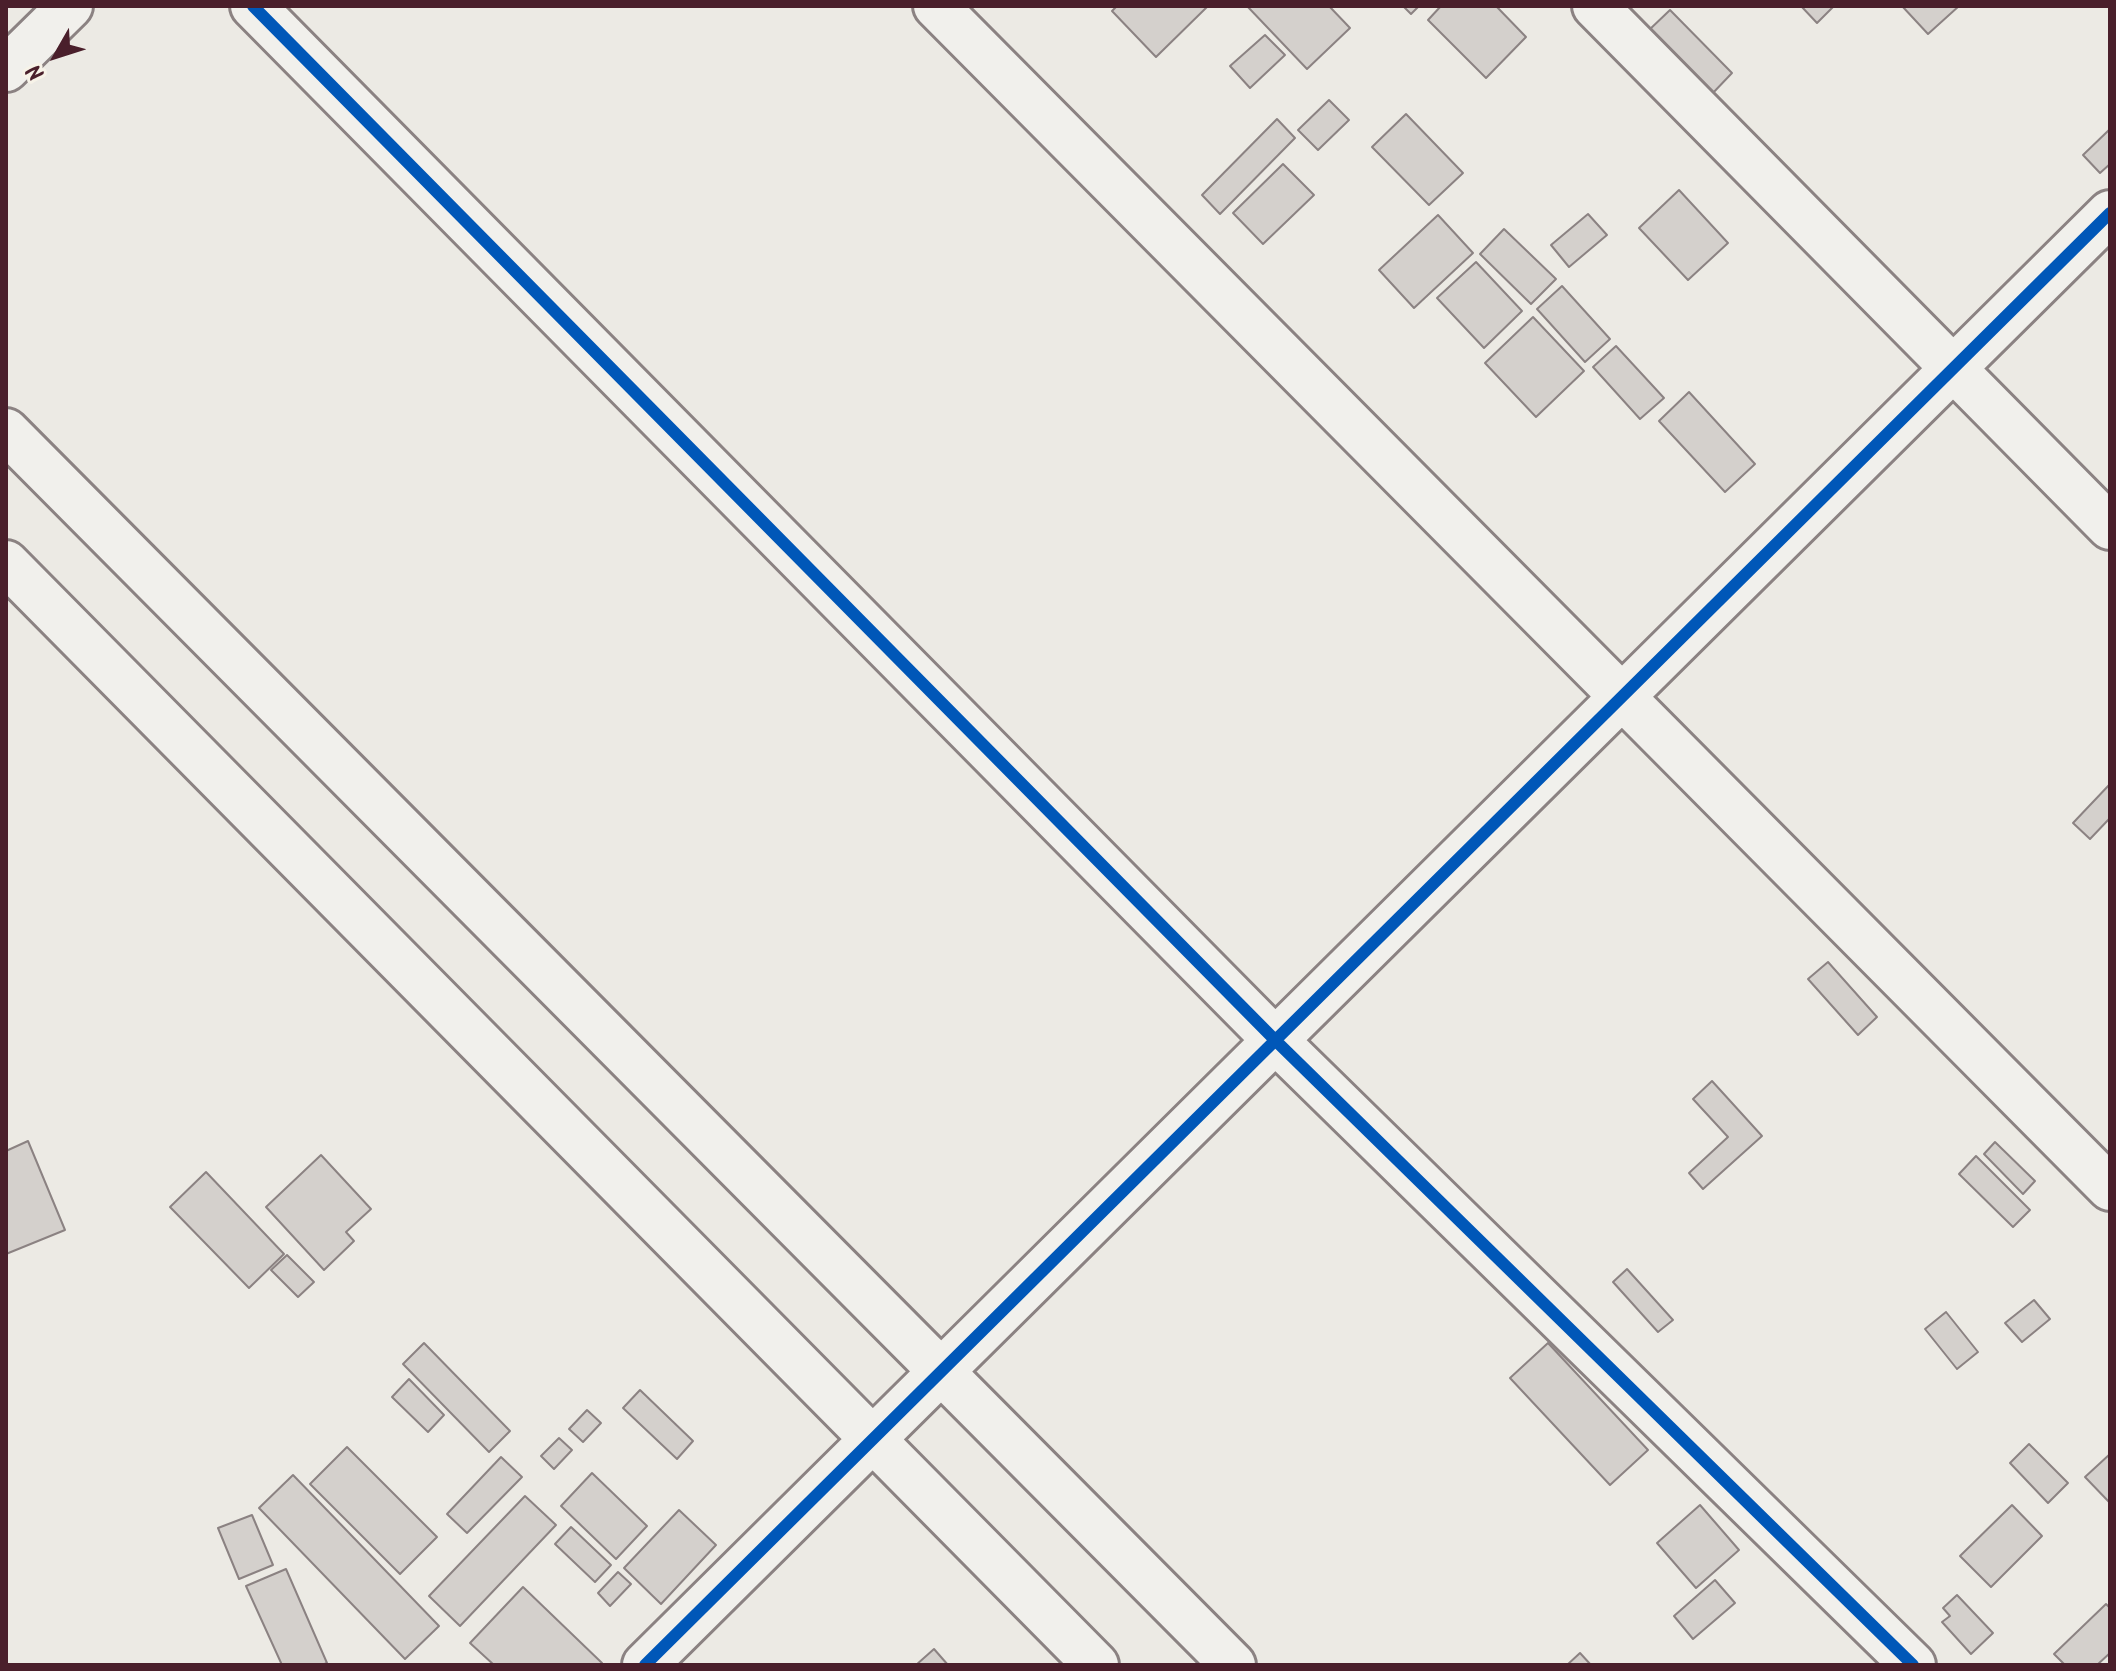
<!DOCTYPE html>
<style>
body{margin:0}
#map{position:relative;width:2116px;height:1671px;overflow:hidden;background:#eceae4;font-family:Kalam,sans-serif}
canvas{display:block}
.frame{position:absolute;inset:0;border:8px solid #4a1f2b;pointer-events:none}
.north{position:absolute;left:16px;top:16px;width:80px;height:80px;-webkit-text-stroke:6px #f7f3e8;paint-order:stroke;rotate:231deg;font-size:22px;font-weight:700;line-height:32px;text-align:center;color:#4a1f2b}
.north::after{content:'';display:block;margin:auto;width:28px;height:36px;background:#4a1f2b;clip-path:polygon(50% 0,100% 100%,50% 72%,0 100%)}
</style>
<div id="map">
<canvas width="2116" height="1671"></canvas>
<div class="frame"></div>
<div class="north">N</div>
</div>
<script>
const ctx = document.querySelector('canvas').getContext('2d');
ctx.lineJoin = 'round';
function paint(path, color) { ctx.fillStyle = color; ctx.fill(path, 'evenodd'); }
function trace(path, color, width, dash) { ctx.strokeStyle = color; ctx.lineWidth = width; ctx.lineCap = dash ? 'butt' : 'round'; ctx.setLineDash(dash || []); ctx.stroke(path); }
const building = new Path2D(`
 M1117,6H1208L1156,57L1112,11Z
 M1247,6H1329L1350,28L1307,69Z
 M1403,6H1419L1411,14Z
 M1441,6H1496L1526,37L1486,78L1428,20Z
 M1801,6H1834L1817,23Z
 M1902,6H1959L1928,34Z
 M1670,10L1732,73L1711,95L1648,31Z
 M1265,35L1285,55L1250,88L1230,66Z
 M1329,100L1349,120L1318,150L1298,130Z
 M1406,114L1463,173L1429,205L1372,147Z
 M1277,119L1295,138L1220,214L1202,195Z
 M2110,129V164L2100,173L2083,155Z
 M1283,164L1314,195L1263,244L1233,213Z
 M1679,190L1728,243L1688,280L1639,228Z
 M1588,214L1607,235L1569,267L1551,245Z
 M1438,215L1473,253L1414,308L1379,270Z
 M1504,229L1556,279L1531,304L1480,254Z
 M1476,262L1522,311L1484,348L1437,298Z
 M1562,286L1610,339L1585,362L1537,309Z
 M1533,317L1584,371L1536,417L1485,363Z
 M1616,346L1664,398L1640,419L1593,367Z
 M1689,392L1755,464L1725,492L1659,421Z
 M2110,784V818L2090,839L2073,823Z
 M1828,962L1877,1017L1858,1035L1808,979Z
 M1712,1081L1762,1136L1703,1189L1689,1173L1728,1137L1693,1099Z
 M28,1141L65,1230L6,1254V1151Z
 M1995,1142L2035,1181L2023,1194L1984,1154Z
 M321,1155L371,1209L346,1232L354,1241L324,1270L266,1207Z
 M1976,1156L2030,1210L2013,1227L1959,1174Z
 M206,1172L284,1254L249,1288L170,1207Z
 M287,1255L314,1282L298,1297L271,1270Z
 M1627,1269L1673,1320L1658,1332L1613,1282Z
 M2034,1300L2050,1319L2022,1342L2005,1323Z
 M1946,1312L1978,1352L1957,1369L1925,1329Z
 M424,1343L510,1431L489,1452L403,1364Z
 M1548,1343L1648,1450L1610,1485L1510,1378Z
 M409,1379L444,1415L428,1432L392,1397Z
 M640,1390L693,1441L677,1459L623,1408Z
 M587,1410L601,1423L583,1442L569,1429Z
 M559,1438L572,1450L554,1469L541,1456Z
 M2029,1444L2068,1483L2048,1503L2010,1463Z
 M347,1447L437,1537L400,1574L310,1484Z
 M2110,1454V1503L2085,1477Z
 M501,1457L522,1477L467,1533L447,1514Z
 M592,1473L647,1526L616,1559L561,1506Z
 M293,1475L439,1626L405,1659L259,1508Z
 M525,1496L556,1525L460,1626L429,1596Z
 M1700,1505L1739,1550L1696,1588L1657,1543Z
 M2012,1505L2042,1536L1991,1587L1960,1556Z
 M679,1510L716,1545L661,1604L624,1568Z
 M252,1515L273,1565L239,1579L218,1528Z
 M571,1527L611,1565L595,1582L555,1544Z
 M286,1569L327,1663L322,1665H282L246,1586Z
 M618,1572L631,1584L610,1606L598,1593Z
 M1715,1580L1735,1603L1693,1639L1674,1616Z
 M523,1587L602,1663L601,1665H494L470,1643Z
 M1957,1595L1993,1633L1971,1654L1942,1622L1950,1616L1943,1608Z
 M2106,1604L2110,1608V1653L2097,1665H2065L2054,1654Z
 M934,1649L948,1665H916Z
 M1580,1653L1591,1665H1567Z`);
const minor = new Path2D(`
 M253,6L1275,1040L1913,1665
 M936,6L2110,1188
 M1595,6L2110,527
 M6,69L70,6
 M6,431L1233,1665
 M6,563L1096,1665
 M645,1665L2110,213`);
const cycleway = new Path2D(`
 M253,6L1275,1040L1913,1665
 M645,1665L2110,213`);
paint(building, '#d4d0cc');
trace(building, '#8b8282', 2);
trace(minor, '#8b8282', 50);
trace(minor, '#f1f0ec', 44);
trace(cycleway, '#0057b8', 12);
</script>
